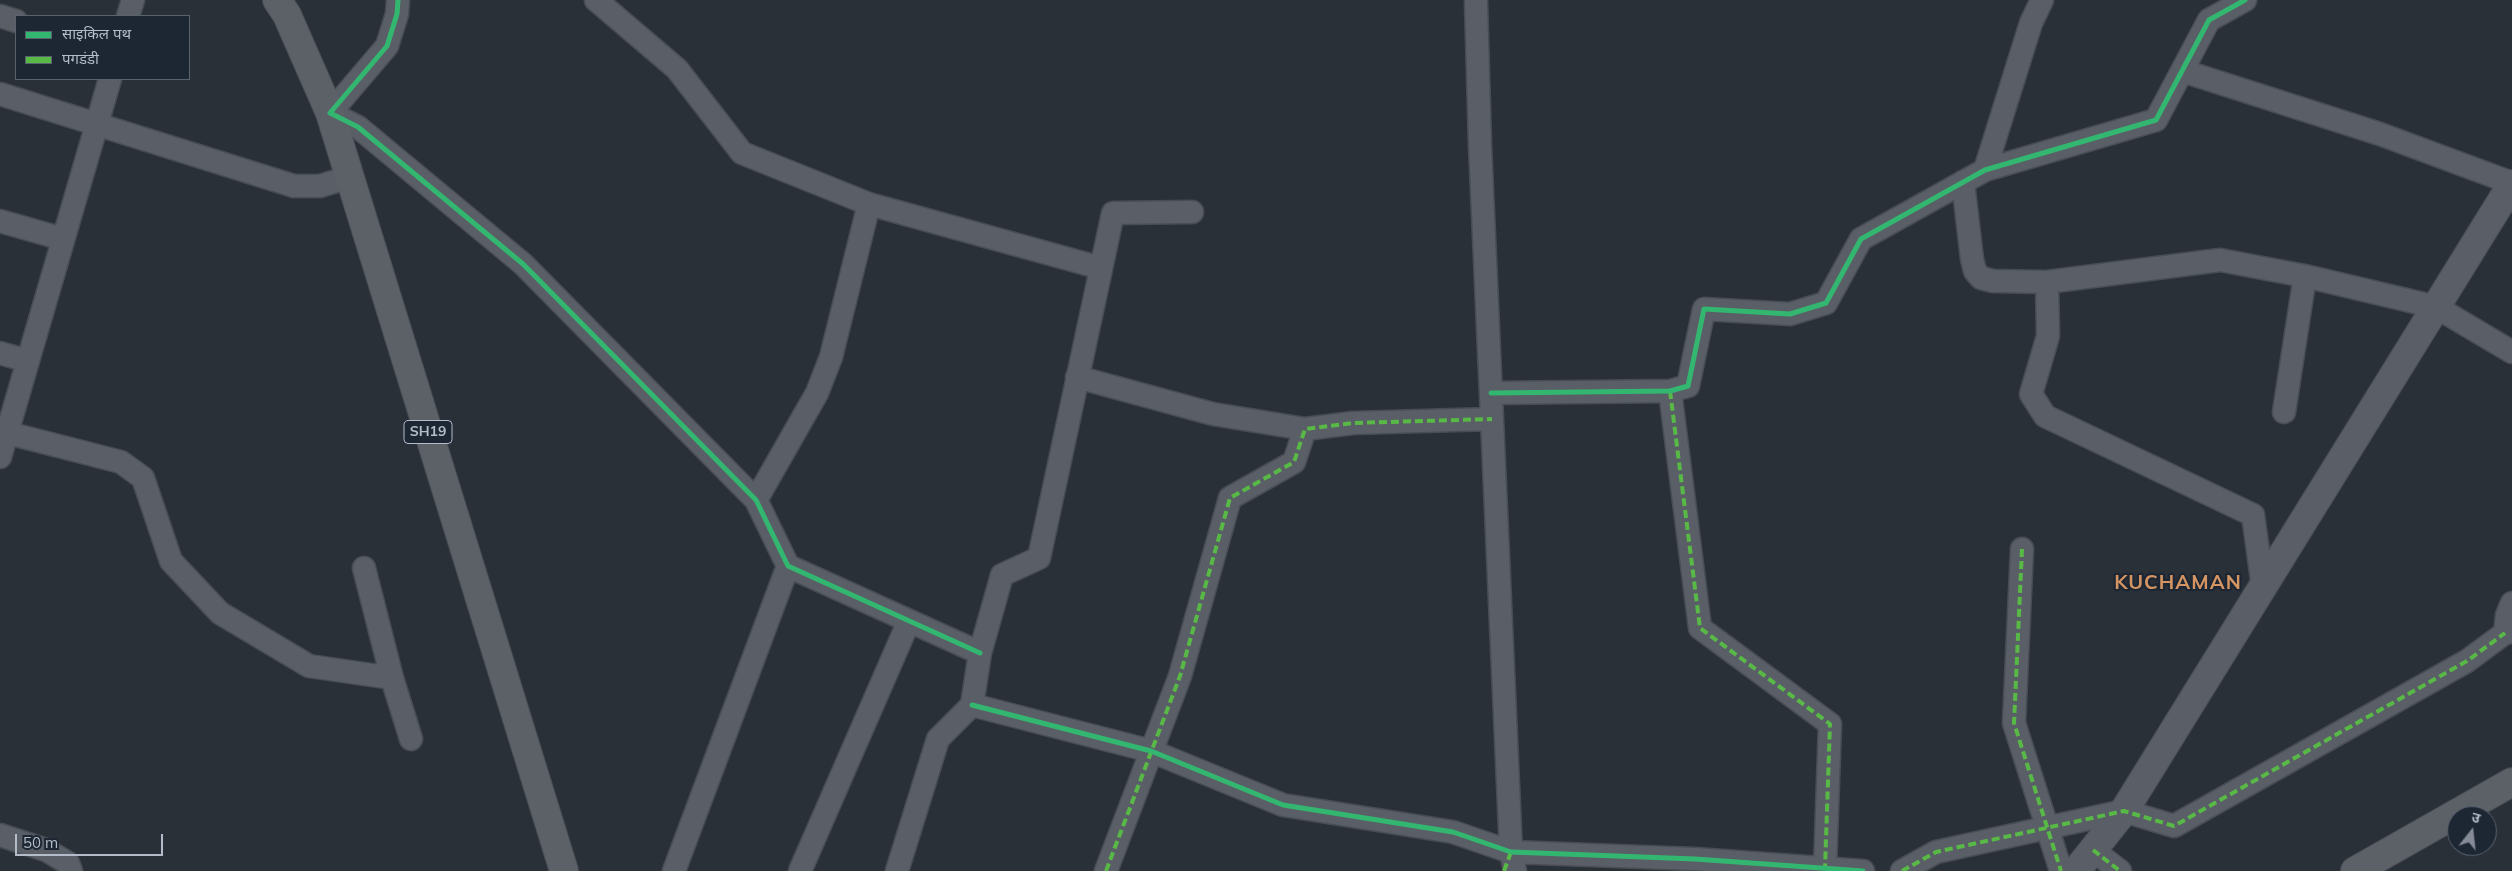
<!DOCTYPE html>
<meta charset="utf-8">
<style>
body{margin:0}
#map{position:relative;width:2512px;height:871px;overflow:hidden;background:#2a3038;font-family:Mulish,"Noto Sans Devanagari",sans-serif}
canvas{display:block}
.legend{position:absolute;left:15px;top:15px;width:175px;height:65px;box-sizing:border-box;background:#1d2633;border:1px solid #59626f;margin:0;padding:6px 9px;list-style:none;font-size:15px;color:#b4bcc9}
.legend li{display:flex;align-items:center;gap:10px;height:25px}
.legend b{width:25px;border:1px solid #59626f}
.north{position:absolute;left:2447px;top:806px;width:50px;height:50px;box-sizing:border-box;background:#1d2633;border:1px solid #59626f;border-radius:50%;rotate:16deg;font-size:14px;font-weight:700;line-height:20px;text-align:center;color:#b4bcc9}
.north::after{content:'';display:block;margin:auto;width:18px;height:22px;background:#848b96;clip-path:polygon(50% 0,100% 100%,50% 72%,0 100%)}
.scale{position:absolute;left:15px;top:834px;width:148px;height:22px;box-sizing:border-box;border:2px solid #b4bcc9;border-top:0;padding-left:6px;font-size:15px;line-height:18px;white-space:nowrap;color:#b4bcc9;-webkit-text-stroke:4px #1d2633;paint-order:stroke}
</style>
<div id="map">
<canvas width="2512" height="871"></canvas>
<ul class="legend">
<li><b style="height:6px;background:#33b770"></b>साइकिल पथ</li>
<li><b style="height:6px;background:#58b947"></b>पगडंडी</li>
</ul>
<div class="north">उ</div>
<div class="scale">50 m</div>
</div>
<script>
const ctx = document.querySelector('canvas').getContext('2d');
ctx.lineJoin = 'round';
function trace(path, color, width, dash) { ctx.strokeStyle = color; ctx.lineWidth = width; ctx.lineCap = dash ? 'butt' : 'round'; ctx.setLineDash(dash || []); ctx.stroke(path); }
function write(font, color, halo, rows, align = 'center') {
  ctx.font = font + ' Mulish,sans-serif'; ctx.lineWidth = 4.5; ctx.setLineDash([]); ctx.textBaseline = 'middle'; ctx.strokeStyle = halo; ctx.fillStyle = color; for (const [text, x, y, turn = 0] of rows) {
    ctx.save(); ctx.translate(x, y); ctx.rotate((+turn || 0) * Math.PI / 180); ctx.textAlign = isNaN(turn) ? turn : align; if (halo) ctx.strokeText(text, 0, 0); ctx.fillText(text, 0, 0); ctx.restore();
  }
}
const minor = new Path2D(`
 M398,0L397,14L387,46L330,113L358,127L523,264L756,500L788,566L980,653
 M596,0L677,69L742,153L869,204L1101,268
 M1476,2L1480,145L1511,852L1515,871
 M0,16L16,21
 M128,16L133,0
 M2183,71L2380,134L2512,183
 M0,94L294,186H320L349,177
 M1985,170L2031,23L2042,0
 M1963,182L1972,259L1975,271L1981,278L1993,281L2047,282L2220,260L2305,276L2436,307L2512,352
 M0,221L63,239
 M2047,282L2048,336L2031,394L2045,416L2253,515L2263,587
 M0,353L28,361
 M1077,377L1213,414L1305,429
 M1670,391L1700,628L1830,724L1825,868
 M1491,393L1670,391L1688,386L1704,309L1790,314L1826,303L1861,239L1985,170L2156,120L2209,20L2245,0
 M2284,412L2305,276
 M0,431L121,462L143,478L171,561L220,613L309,666L392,678
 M0,457L110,79
 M756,500L817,393L831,357L869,204
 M2022,549L2014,723L2061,871
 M364,568L392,678L411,739
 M2512,603L2507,615L2505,633L2512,632
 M972,705L1151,751L1283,805L1453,832L1511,852L1695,859L1863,871
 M0,835L46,850L68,863L71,871
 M2093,850L2120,871
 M674,871L788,566
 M800,871L909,621
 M897,871L938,739L972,705L980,653L1002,575L1039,558L1113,213L1192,212
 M1106,871L1180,676L1230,498L1294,462L1305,429L1353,423L1492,419
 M1902,871L1936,852L2124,811L2174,826L2467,661L2505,633`);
const tertiary = new Path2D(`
 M2076,871L2124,811L2512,184`);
const primary = new Path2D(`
 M277,0L287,15L330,113L564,871
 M2355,871L2512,782`);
const quiet = new Path2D(`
 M1670,391L1700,628L1830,724L1825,868
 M2022,549L2014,723L2061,871
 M2093,850L2120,871
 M1106,871L1180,676L1230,498L1294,462L1305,429L1353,423L1492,419
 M1504,871L1511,852
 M1902,871L1936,852L2124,811L2174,826L2467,661L2505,633`);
const cycleway = new Path2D(`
 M398,0L397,14L387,46L330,113L358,127L523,264L756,500L788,566L980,653
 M1491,393L1670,391L1688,386L1704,309L1790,314L1826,303L1861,239L1985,170L2156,120L2209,20L2245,0
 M972,705L1151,751L1283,805L1453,832L1511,852L1695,859L1863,871`);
const shields = [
 [428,432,48]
];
const shieldNames = [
 ["SH19",428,432]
];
const districtNames = [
 ["KUCHAMAN",2178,583]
];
trace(minor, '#484c53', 25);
trace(tertiary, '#484c53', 30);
trace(primary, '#484c55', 30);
trace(minor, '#5a5e66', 22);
trace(tertiary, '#5a5e66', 28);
trace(primary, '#5c6168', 28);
trace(quiet, '#58b947', 4, [8, 4]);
trace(cycleway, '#33b770', 5);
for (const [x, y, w] of shields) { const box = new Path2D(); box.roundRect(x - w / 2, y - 11.5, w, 23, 4); ctx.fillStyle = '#1d2633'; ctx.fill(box); trace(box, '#b4bcc9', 1); }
write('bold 14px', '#b4bcc9', null, shieldNames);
ctx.letterSpacing = '1px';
write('bold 20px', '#d59563', '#1d2633', districtNames);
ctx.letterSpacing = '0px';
</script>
